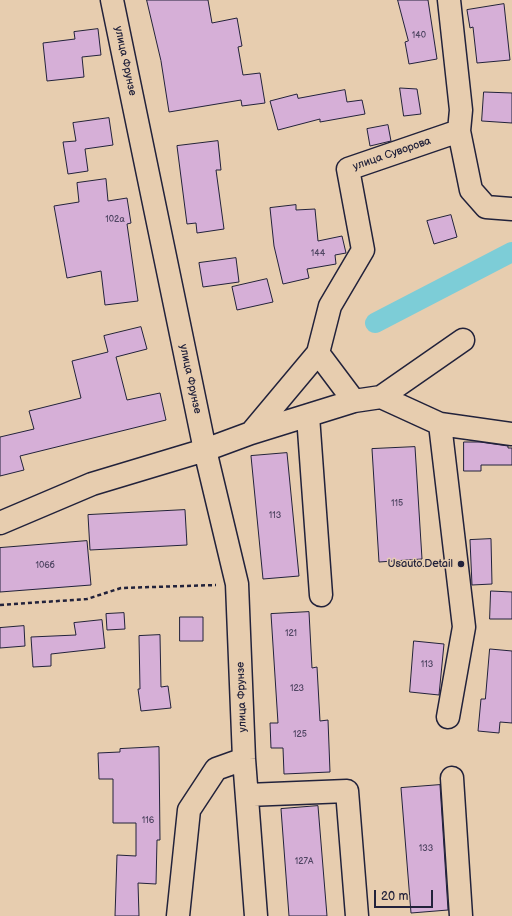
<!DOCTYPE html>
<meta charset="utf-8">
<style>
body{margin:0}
#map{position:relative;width:512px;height:916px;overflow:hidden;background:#e7cdaf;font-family:"Balsamiq Sans",sans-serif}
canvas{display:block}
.scale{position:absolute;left:374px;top:890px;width:59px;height:18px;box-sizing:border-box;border:2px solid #22223b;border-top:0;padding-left:5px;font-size:12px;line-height:14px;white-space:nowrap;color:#22223b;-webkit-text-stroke:3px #e7cdaf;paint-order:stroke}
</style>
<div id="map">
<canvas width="512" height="916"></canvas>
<div class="scale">20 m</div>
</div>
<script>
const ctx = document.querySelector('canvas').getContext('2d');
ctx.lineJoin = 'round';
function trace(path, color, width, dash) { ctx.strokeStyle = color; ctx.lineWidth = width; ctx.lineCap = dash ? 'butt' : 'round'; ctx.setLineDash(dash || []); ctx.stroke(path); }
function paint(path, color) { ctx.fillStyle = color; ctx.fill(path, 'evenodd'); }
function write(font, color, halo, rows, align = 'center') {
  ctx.font = font + ' "Balsamiq Sans",sans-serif'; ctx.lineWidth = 3; ctx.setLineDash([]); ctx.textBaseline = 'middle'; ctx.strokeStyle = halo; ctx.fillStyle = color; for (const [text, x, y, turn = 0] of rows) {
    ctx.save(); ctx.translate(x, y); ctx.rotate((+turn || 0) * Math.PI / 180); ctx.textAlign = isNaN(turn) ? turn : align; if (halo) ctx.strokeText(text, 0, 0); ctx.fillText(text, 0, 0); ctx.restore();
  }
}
const canal = new Path2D(`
 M375,323L512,252`);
const building = new Path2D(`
 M147,0H208L212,23L237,18L242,46L238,47L243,75L260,73L265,103L242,106L241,100L169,112L161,61Z
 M398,0H428L437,59L409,64L405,42L408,41Z
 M504,4L510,60L477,63L473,27L470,28L467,10Z
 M98,29L101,55L82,57L84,77L47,81L43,43L75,39L74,32Z
 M400,88L417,89L421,114L404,116Z
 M345,90L347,102L362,100L365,114L320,122V119L278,130L270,101L297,94L298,98Z
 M484,92L512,93V123L482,121Z
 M109,118L113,145L85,149L88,171L68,174L63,142L76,141L73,123Z
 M388,125L391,141L370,146L367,129Z
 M218,141L221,170H216L224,229L197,233L196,223L187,224L177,146Z
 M106,179L108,201L127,198L131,223L127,224L138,301L105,305L101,271L67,278L54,206L79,202L77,183Z
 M296,205V210L315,209L318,241L342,236L346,253L335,255L336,264L307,269L309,278L283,284L274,246L270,208Z
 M451,215L457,237L434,244L427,221Z
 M236,258L239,282L203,287L199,263Z
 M267,279L273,302L237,310L232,287Z
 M141,327L147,349L116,357L127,400L160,393L166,420L20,456L24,470L0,476V437L34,429L29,411L81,398L72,361L108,352L104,336Z
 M464,442H480L508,446V448H512V465H481V471H464Z
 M415,447L422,559L379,562L372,449Z
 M287,453L299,576L263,579L251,456Z
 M185,510L187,545L90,550L88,515Z
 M491,539L492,584L472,585L470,540Z
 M87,541L91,585L0,592V548Z
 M491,591L512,592V619H490Z
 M309,612L312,668L317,667L320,721L328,720L330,772L284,774L283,748H271L270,723H278L271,614Z
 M124,613L125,629L107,630L106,614Z
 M180,617H203V641H180Z
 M102,620L105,648L51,654V666L33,667L31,637L76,635L74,623Z
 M24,626L25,646L0,648V628Z
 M160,635L161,687L168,686L171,708L141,711L138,689H140L139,636Z
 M414,641L444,644L439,695L410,692Z
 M490,649L512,651V723L500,722L499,733L478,731L481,699H485Z
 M159,747L160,840H157L156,884L138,883L139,916H115L117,855L136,856V823H113V779H99L98,753L120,752V749Z
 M440,785L448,910L411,913L401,788Z
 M318,806L327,916H289L281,809Z`);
const path = new Path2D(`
 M0,605L87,599L121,588L216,585`);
const minor = new Path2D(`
 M112,0L205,450L237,584L244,759L256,916
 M459,131L471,190L486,207L512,209
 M318,353L354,401
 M381,397L440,424L464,627L448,717
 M308,416L321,595
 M440,424L512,434
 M251,433L318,353L330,306L363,250L348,169L459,131L461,110L449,0
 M0,523L92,484L205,450L251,433L354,401L381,397L463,340
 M452,778L461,916
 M247,795L347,791L357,916
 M178,916L189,810L216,769L244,759`);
const markers = [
 [461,564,4,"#22223b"]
];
const numberNames = [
 ["140",419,36],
 ["102а",115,220],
 ["144",318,254],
 ["115",397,504],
 ["113",275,516],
 ["106б",45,566],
 ["121",291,634],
 ["113",427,665],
 ["123",297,689],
 ["125",300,735],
 ["116",148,821],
 ["133",426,849],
 ["127А",304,862]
];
const streetNames = [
 ["улица Фрунзе",125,61,78],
 ["улица Суворова",392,154,-19],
 ["улица Фрунзе",190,379,78],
 ["улица Фрунзе",242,697,-92]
];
const poiNames = [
 ["Usauto.Detail",453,564]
];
trace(canal, '#7dcdd7', 20);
paint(building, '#d6afd7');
trace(building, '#22223b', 1);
trace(minor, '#22223b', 25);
trace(path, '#22223b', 2.5, [4, 3]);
trace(minor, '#e7cdaf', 22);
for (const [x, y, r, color] of markers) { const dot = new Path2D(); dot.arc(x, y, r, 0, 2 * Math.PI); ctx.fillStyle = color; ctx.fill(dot); trace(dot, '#e7cdaf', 1.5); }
write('9px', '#4f4562', null, numberNames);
write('11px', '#22223b', '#e7cdaf', streetNames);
write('11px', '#22223b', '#e7cdaf', poiNames, 'right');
</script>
